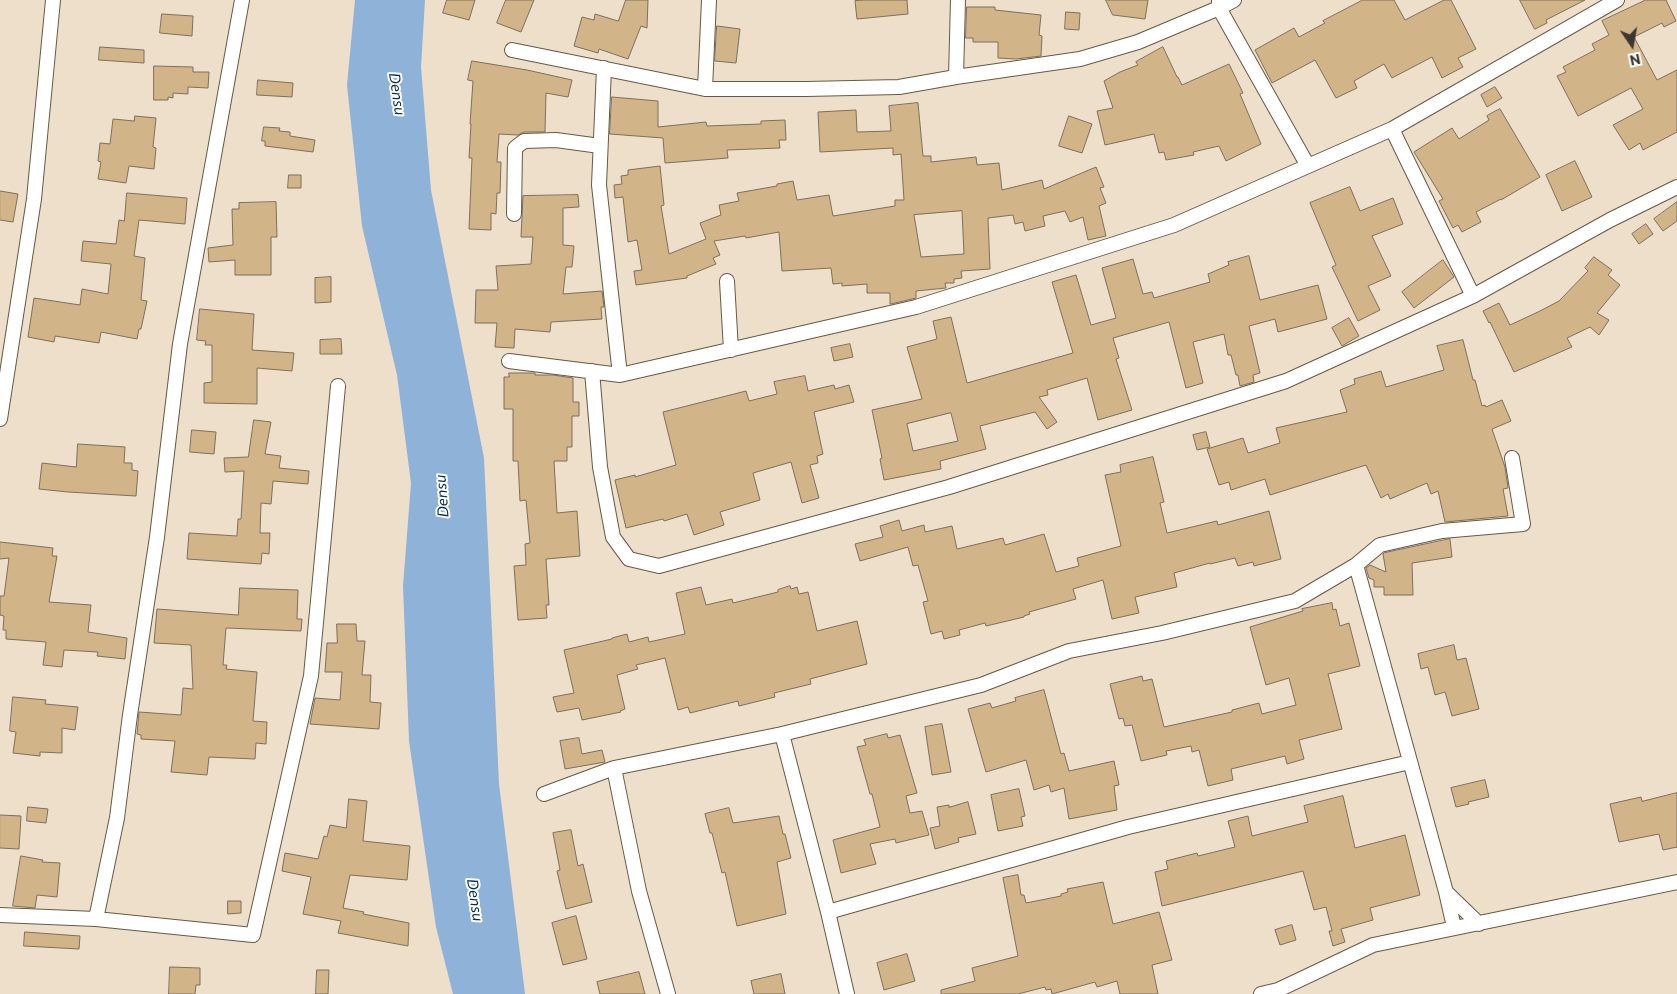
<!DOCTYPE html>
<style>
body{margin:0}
#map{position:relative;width:1677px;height:994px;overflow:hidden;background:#eedfca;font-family:Commissioner,sans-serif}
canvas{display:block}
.north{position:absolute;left:1607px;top:20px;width:50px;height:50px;-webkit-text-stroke:4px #fff;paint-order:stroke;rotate:168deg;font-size:14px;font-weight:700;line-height:20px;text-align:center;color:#3c362d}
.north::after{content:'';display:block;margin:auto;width:18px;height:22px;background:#3c362d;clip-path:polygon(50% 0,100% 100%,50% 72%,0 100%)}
</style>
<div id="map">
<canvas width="1677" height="994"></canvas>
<div class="north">N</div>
</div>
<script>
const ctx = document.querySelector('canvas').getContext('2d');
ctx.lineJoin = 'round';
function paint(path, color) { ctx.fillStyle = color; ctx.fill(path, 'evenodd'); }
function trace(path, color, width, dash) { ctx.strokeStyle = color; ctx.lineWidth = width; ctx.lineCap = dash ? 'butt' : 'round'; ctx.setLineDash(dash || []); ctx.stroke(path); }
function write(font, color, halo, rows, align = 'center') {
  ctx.font = font + ' Commissioner,sans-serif'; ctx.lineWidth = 4; ctx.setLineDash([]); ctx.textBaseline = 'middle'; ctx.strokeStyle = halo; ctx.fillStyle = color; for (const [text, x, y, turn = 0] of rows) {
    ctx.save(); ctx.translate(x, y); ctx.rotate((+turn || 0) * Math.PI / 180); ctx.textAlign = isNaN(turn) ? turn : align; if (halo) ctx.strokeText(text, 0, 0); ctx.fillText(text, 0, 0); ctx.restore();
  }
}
const water = new Path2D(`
 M355,0H425L421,67L431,190L484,458L499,784L525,994H453L436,927L409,741L403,586L411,483L397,375L362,226L347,85Z`);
const building = new Path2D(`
 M447,0H475L469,20L443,13Z
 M506,0H534L521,32L497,23Z
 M626,0H648L647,28L641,26L628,59L599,49L598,53L574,46L582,17L594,20L595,14L618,21Z
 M866,0H907L908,14L857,19L855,1Z
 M1106,0H1148L1145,19L1113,15Z
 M1363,0H1394L1405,20L1444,0H1451L1476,49L1458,58L1463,67L1442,78L1432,57L1392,78L1384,64L1354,81L1357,88L1336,98L1315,60L1272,83L1255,50L1294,28L1299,37L1325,23L1323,21Z
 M1520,0H1585L1546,20L1547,23L1535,29Z
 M1646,0H1666L1676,21L1664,27L1662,23L1634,37L1657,80L1677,70V132L1643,150L1640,143L1629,150L1613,125L1643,109L1631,88L1578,116L1557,76L1566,72L1563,67L1595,50L1592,44L1609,35L1602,21Z
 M967,7H995V10L1041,15L1039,35L1042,36L1041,56L1016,59L998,58V42H973V38H966Z
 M1066,12L1080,13L1079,30L1065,29Z
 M162,14L193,16L192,36L160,33Z
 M717,26L740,29L736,63L715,61Z
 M100,47L144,50V63L99,60Z
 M1163,47L1177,77H1178L1182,85L1229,64L1243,93L1240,94L1261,144L1226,161L1219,146L1193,152L1194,155L1166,160L1164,152L1159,153L1154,134L1105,145L1097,111L1113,108L1104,81L1120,72L1138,65L1136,62Z
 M472,61L527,70L572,80L568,97L546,93L545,132H524L518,135L499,134L497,162H501L500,193H497L496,214L491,213V230L469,229L472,158H469L471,124H470L473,81L468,80Z
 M154,66L193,67V72H209L208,88L188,87V94L173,93V98L168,97V100H154Z
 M258,80L293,83L292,97L257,95Z
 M1495,87L1502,98L1487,107L1481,95Z
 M612,97L658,101V127L706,122L707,126L761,124V121L785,120L786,140H779L780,148L727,150L728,158L665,163L663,138L610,134Z
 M918,103L923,156H931V162L976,157L977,165L999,163L1002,190L1042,180L1044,189L1096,167L1104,187L1100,188L1106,203L1099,206L1106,236L1088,240L1083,217L1070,222L1065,211L1043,216L1045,226L1025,231L1023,222L1015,224L1013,215L988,218L990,269L961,271L962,278L954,279V283H945L946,288L916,291V298L891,304H890V293H867V284L842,286V283L833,284L831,268L782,271L779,232L746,238L745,236L714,241L720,255L713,258L716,264L687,276V278L636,285L634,271L642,270L637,240L628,242L623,197L615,198L614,185L622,184L621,176L628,175V170L660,166L664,205L661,206L669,254L706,239L700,223L721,215L719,205L739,201L737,193L777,186V184L793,181L797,200L829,195L833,216L895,206V200H904L901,154L893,155V148L820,152L818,112L856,110L857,132L891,131L889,106ZM962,211L964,254L921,257L914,215Z
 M1500,109L1540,177L1501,200V199L1476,212L1481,222L1462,232L1458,225L1453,228L1439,201L1443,199L1414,152L1452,128L1459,139L1489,120L1487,116Z
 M135,116L156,118L153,147L156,148L154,169L129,166L126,183L98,179L101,162L98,161L100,143L110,144L113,119L134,121Z
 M1069,116L1092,124L1082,153L1059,146Z
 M264,127L280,128L279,131L290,132V136L315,140L313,152L265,146V141H262Z
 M1575,161L1592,197L1562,211L1546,175Z
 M289,175H301V188H288Z
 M1350,187L1360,211L1393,198L1403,224L1372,236L1391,276L1368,286L1380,310L1358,321L1332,267L1336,265L1310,203Z
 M0,191L18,194L13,222L0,220Z
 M127,193L187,198L185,224L139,220L134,256L145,258L141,300L147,301L141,329H139L137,339L101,332L99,343L55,336L54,342L28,337L34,298L80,305L82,289L108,294L111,264L81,261L83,241L116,244L119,220L124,221Z
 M578,195L579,207L563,208V245L574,246L572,267H566L563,294L602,291L604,307H601L602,319L551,322L550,332L515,329L514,348L495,347L497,323H475L476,290H498L496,266L531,264L533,237H521L523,196Z
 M276,202L277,237H271V275H235V260L209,262L208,248L233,245L232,209H239V203Z
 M1677,202V221L1663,231L1654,219Z
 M1646,224L1653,234L1639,244L1632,234Z
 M1249,256L1260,300L1318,285L1327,319L1278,332L1275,319L1249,326L1260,373L1253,375L1254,382L1240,386L1238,375H1236L1231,355H1228L1224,334L1193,342L1203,383L1186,388L1169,322L1113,338L1119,358L1116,359L1132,410L1098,420L1087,378L1047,390L1048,395L1039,397L1057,422L1047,429L1035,412L980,426L986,449L940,461L941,469L884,480L880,459L882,458L872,410L922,399L907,347L937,339L933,321L951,317L967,383L1073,353L1052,282L1076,275L1091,325L1116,318L1102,268L1133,259L1143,294L1152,292L1154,298L1210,282L1208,274L1229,265L1228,262ZM951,413L958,441L913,451L907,424Z
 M1594,257L1612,270L1608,275L1620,285L1597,313L1609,320L1599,335L1590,327L1567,338L1572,347L1514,372L1490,322L1489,323L1483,311L1499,303L1510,325L1538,312L1559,301L1588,271L1585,268Z
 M1443,260L1454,277L1414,308L1402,292Z
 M331,277V302L315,303V278Z
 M200,309L254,314L252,350L294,353L292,371L257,368V404L204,403V383L212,382V345H205L206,341L197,340Z
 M1349,318L1359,336L1342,346L1332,328Z
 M341,339L342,354H320V340Z
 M1463,340L1473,380H1475L1482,406L1485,405L1486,407L1502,400L1511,421L1492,429L1505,467L1508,488L1503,489L1508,516L1445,522L1438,491L1431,494L1427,483L1390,499L1388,494L1381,498L1366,465L1270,495L1265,479L1231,490L1229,482L1219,485L1207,449L1243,438L1248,453L1280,443L1276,428L1347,412L1340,390L1355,384L1354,379L1381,371L1386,387L1444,370L1437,346Z
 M850,344L853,357L834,361L831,348Z
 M509,373H535V375H553L573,378V402H579V416H572V447H567V461H554L557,513L577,511L580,556L546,559L549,605H546L547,618L518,620L514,566L526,565L525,544L530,543L526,500L520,501L518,461H513V409H504V377H509Z
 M805,376L808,391L834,385L835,389L849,385L854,402L814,412L823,454L817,456L818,463L810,465L819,498L802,503L791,462L753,473L760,500L720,512L724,525L694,535L687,514L664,521L663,519L626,528L615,480L635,475V477L676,465L663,412L746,391L749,401L777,394L774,382Z
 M254,420L271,422L265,454L281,456L279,468L309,471L308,484L273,481L271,504L261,503L260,533H270L269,554L262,553L261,564L187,559L189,533L237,536L238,519H241L244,471L225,472L224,458L248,457Z
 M192,430L216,432L214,454L190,452Z
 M1206,432L1210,447L1197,450L1193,435Z
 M78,444L125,447L124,463H132V470L138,471L136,496L68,492L39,489L42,463L76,467Z
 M1153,457L1164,502L1160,503L1167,533L1217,521L1218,525L1269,511L1281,559L1254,566L1253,562L1238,566L1235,558L1210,564V563L1174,573L1177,587L1135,597L1139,613L1112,619L1103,580L1073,589L1076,599L1029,612L1030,614L1024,616V617L986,626L985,623L959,630L960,635L944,639L942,631L931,634L923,602L928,601L918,565L913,566L908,547L860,561L855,544L883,537L880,526L899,520L902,531L924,525L925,532L952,526L957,549L1003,538L1005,545L1044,534L1056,572L1079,566L1077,558L1121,546L1105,475L1121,472L1120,465Z
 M1450,539L1452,557L1412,563L1413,595H1384V587H1374V580L1369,578L1366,568L1370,565L1386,572L1383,554L1384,553Z
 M0,542L53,548L52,556H57L49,602L91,605L88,632L127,638L125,659L97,656L98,652L64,650L62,667L43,665L46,642L6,639V630H3L4,616L0,615V596H4L9,558L0,559Z
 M790,586L791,589L797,587L799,594L808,592L817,631L857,621L867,664L810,679L811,684L774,693L775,697L739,706L738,701L690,713L688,707L678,710L665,658L636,665L638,669L617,675L625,709L620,711L621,712L582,720L579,708L557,712L553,697L574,693L564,650L612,639V638L627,634L629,642L648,637L649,642L685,634L676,593L701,587L706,605L732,599L733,603L778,592V590Z
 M240,588L298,590L297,619H302L301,631L226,628L223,665H227L226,669L257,672L253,721L267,722L266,744L256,743L255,759L209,757L207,775L171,772L175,741L141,739V735L137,734L139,712L181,715L183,688L193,689L191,645L154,643L157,609L238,615Z
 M1332,603L1333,610L1336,609L1340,626L1349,623L1360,666L1328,674L1342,729L1299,740L1304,759L1287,764L1285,756L1231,769L1233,780L1208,786L1199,750L1192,752L1191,746L1166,751L1167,755L1141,761L1132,725L1125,726L1123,718L1119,719L1110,684L1142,676L1143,681L1152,679L1164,727L1232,712V710L1259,703L1262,714L1296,705L1289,678L1266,685L1250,627L1303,611L1302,609Z
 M337,624H356L357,641H365L362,675H371L370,702L381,703L379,729L310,724L315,698L340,700L342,672H325L327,643H337Z
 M1454,645L1457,660L1466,658L1479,709L1452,716L1445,692L1435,695L1428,667L1421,669L1418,654Z
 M1044,690L1061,754L1064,753L1069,771L1114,761L1119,785L1114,786L1117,810L1069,819L1064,788L1051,792L1049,785L1034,790L1026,760L986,772L968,709L990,703L992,708L1016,701L1015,698Z
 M13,697L46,700L45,704L78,707L75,730L62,728V753L40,752V756L13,753L16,732L10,731Z
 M942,724L951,772L932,775L925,727Z
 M887,734L888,738L900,735L917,793L906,796L910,813L922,811L929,835L896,843L895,839L870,844L876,864L841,873L833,840L880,827L872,794H870L857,747L866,745L864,740Z
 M579,738L582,754L602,750L605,762L565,769L560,741Z
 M1485,780L1489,797L1468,802L1469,804L1456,807L1451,788Z
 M1019,789L1025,816L1021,817L1023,826L998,831L991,795Z
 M1677,793V847L1663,850L1659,834L1619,842L1610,804L1641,797L1642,801Z
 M1343,796L1355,848L1405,835L1420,895L1370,908L1373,920L1341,929L1345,942L1333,946L1329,931H1332L1326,907L1314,910L1303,871L1162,906L1155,872L1168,869L1166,861L1197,853L1198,856L1235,847L1228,821L1248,816L1252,836L1308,822L1304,806Z
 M349,799L367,801L363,841L410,846L407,880L350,875L343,908L364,912L363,914L409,923L408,946L338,933L341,921L303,914L311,877L282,871L285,853L318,859L324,836L327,837L330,825L346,828Z
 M968,802L976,834L958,838L959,842L935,849L930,828L940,826L937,807L949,805V807Z
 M28,807L48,809L46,823L27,821Z
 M729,808L733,823L779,816L783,834H785L791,858L777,862L786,914L737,926L725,872L722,873L712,833H710L705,814Z
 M0,815L21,816L19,849L0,848Z
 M571,830L578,866L583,864L592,902L566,909L557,871L560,870L553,833Z
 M21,856L43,860L42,862L60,863L57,897L37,895L35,908L13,906Z
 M1018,875L1021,895H1024L1026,903L1061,896V894L1068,892L1067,889L1103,882L1113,924L1159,912L1172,960L1152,965L1158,994H1120L1117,981L1097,987L1095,982L1052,994L1051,989L1046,990L1045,987L1018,994H941V990L975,981L972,968L1018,956L1003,878Z
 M228,901H241V913L228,914Z
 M576,916L587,959L563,965L552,923Z
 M1292,925L1296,940L1280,945L1275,930Z
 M25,932L80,936L79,949L24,946Z
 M907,954L915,981L884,990L877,963Z
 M170,967L200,968V985H196L195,994H169Z
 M317,970H329L328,994H316Z
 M639,972L645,994H600L597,982Z
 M781,974L785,994H754L751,981Z`);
const minor = new Path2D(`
 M1219,1V8L1308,166
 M512,50L705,89H806L899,87L956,77L1080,59L1138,42L1219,8L1234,0
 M956,77L958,0
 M705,89L709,0
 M1392,129L1473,296
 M514,214L515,148L524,141L556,140L600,146
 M727,281L731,350
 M509,361L620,375L599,185L604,68
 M592,371L600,467L613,537L629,559L659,566L949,487L1286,381L1473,296L1610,220L1677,187
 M620,375L916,307L1174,225L1392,129L1617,0
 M0,419L34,199L53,0
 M782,734L828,912L847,994
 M544,794L614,768
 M1446,892L1479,924
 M828,912L1128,827L1410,762
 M0,915L96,919L253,935L311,676L338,386
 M96,919L117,818L130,715L157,537L180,344L242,0
 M1454,927L1446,892L1356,565L1380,545L1442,531L1523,524L1512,458
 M668,994L639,891L614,768L782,734L981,685L1069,651L1162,633L1295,601L1356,565
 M1261,994L1278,990L1373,945L1677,882`);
const waterNames = [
 ["Densu",397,94,82],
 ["Densu",442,496,-94],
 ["Densu",475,900,82]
];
paint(water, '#8eb2d8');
paint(building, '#d2b489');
trace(building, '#7d6f5c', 1);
trace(minor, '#665946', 16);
trace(minor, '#fff', 14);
write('italic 15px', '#052e52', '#fff', waterNames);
</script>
